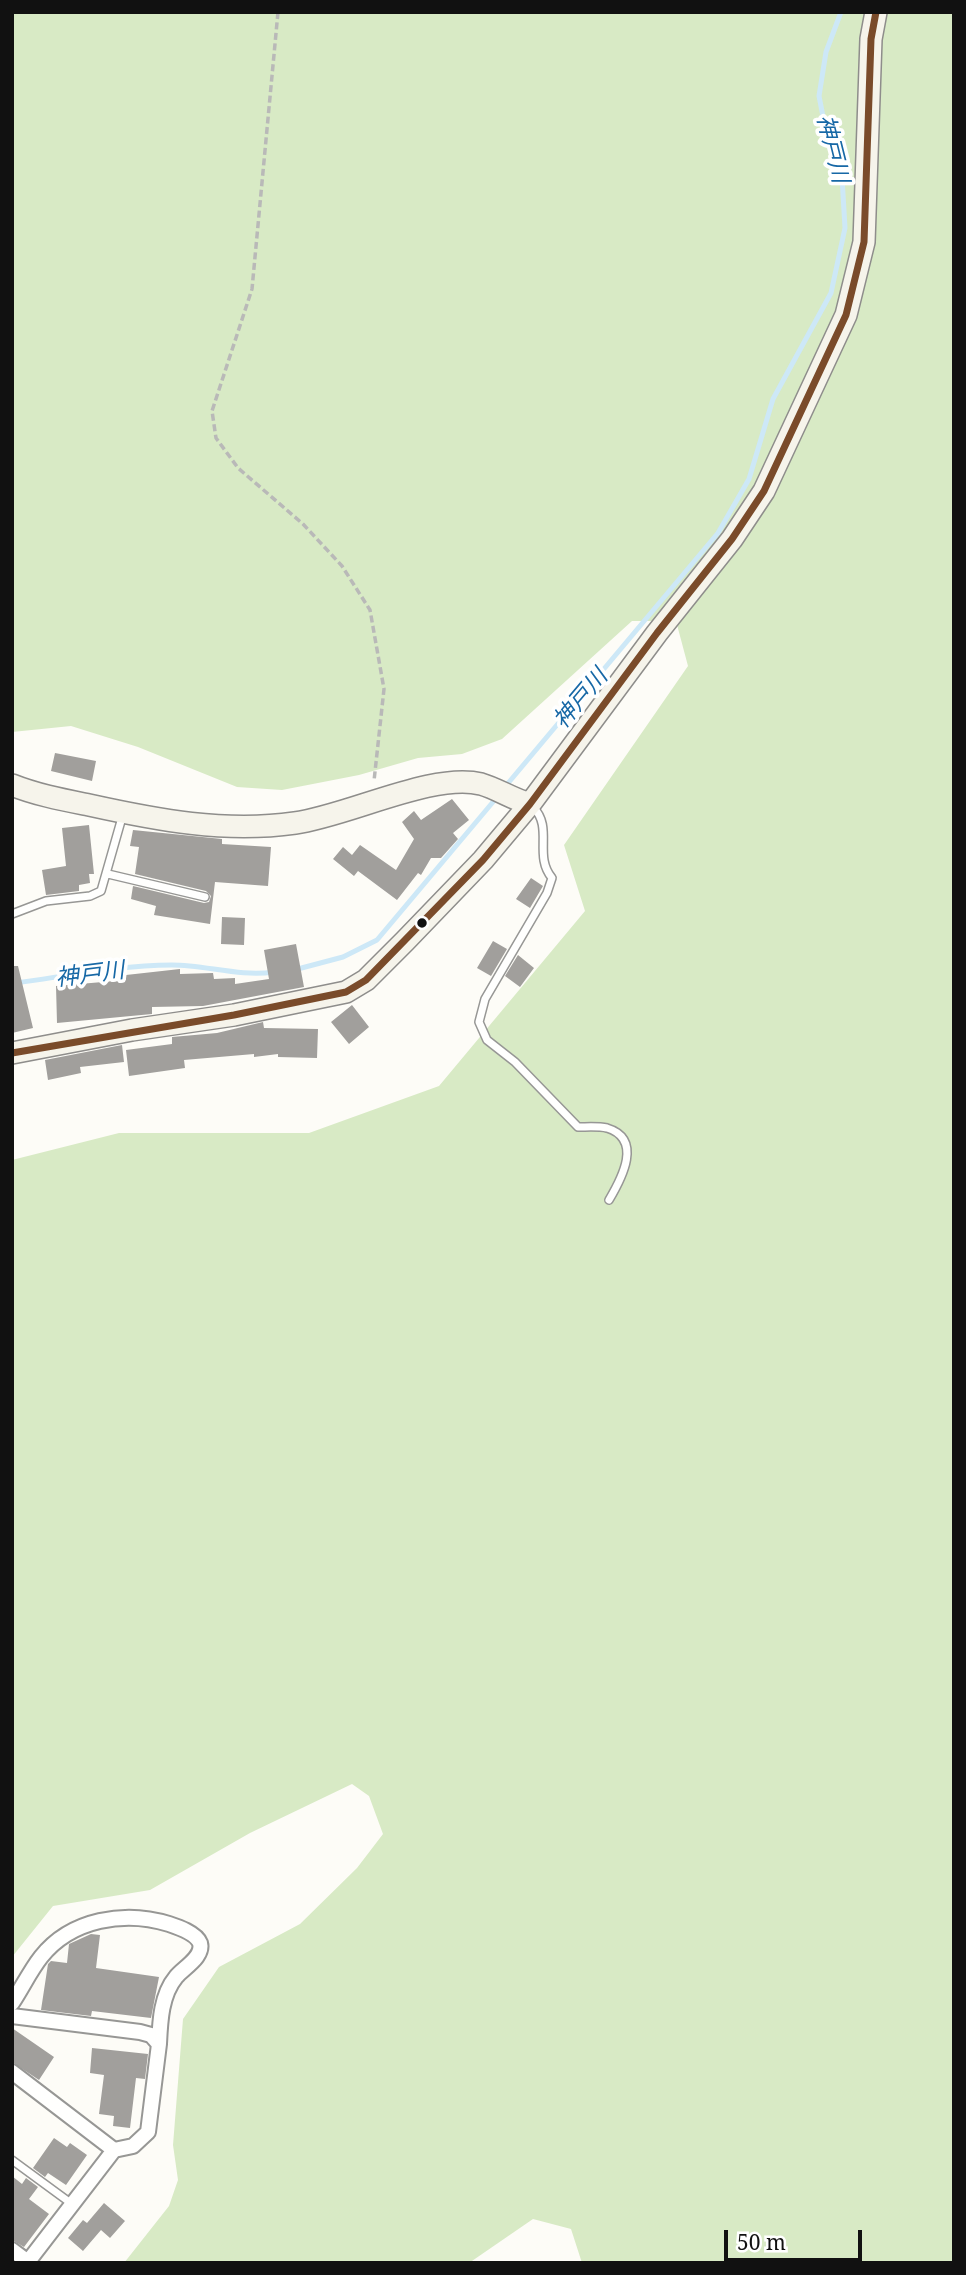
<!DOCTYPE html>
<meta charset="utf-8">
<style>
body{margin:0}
#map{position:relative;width:966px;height:2275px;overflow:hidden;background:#fdfcf7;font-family:"Noto Serif",serif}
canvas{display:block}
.frame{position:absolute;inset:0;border:14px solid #111;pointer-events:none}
.scale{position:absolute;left:724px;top:2230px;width:138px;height:32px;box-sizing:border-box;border:4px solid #111;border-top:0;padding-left:9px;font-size:21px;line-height:24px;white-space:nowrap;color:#111;-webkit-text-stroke:5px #fff;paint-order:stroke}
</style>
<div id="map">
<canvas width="966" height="2275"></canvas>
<div class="frame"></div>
<div class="scale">50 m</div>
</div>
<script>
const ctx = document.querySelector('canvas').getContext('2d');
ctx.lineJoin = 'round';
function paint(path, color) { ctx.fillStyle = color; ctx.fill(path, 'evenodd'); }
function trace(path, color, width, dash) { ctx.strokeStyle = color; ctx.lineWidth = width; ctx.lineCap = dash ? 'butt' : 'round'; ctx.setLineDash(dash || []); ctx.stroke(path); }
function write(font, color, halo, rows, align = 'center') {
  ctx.font = font + ' "Noto Serif","Noto Sans JP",serif'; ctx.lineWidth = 7; ctx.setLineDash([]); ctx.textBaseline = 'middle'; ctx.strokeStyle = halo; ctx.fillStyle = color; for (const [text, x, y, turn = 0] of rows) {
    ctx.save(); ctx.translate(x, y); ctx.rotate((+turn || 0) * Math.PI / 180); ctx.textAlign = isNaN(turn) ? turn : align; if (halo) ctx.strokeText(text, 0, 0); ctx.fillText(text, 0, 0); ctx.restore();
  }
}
const forest = new Path2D(`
 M12,12H954V2263H582L571,2229L533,2219L469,2263H124L169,2206L178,2180L173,2145L183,2019L219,1967L300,1924L357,1868L383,1834L369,1796L352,1784L250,1833L150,1890L53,1906L12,1957V1160L119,1133H309L439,1086L585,911L564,845L688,666L676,621H632L502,739L462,754L418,758L359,775L282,790L237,787L138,747L71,726L12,732Z`);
const stream = new Path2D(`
 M504,788L718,533L749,479L773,399L831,293L845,228L842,177L828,142L819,96L826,52L841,12
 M294,970L343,957L377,940L498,796
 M16,983C67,976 120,965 172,965C206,965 239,977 274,972`);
const building = new Path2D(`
 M55,753L96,761L92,781L51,771Z
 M452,799L469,820L453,833L458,839L441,858H431L421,875L418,873L397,900L358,871L354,876L333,859L343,847L352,855L360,845L396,870L414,839L402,822L414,811L421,820Z
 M89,825L94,874H89L90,883L79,885V891L46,895L42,870L66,866L62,828Z
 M133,830L222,839V844L271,847L268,886L215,882L210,924L154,915L156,906L131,899L133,886L204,903L209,902L211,896L206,891L135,874L139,847L130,846Z
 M531,878L543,886L530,908L516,899Z
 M222,917L245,918L244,945L221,944Z
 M493,941L507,949L491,976L477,968Z
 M296,944L304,987L203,1006L152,1007V1014L57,1023L56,986L126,980V975L180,969V974L213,973L214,979L235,978V984L269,979L264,950Z
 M518,955L534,968L520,987L505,976Z
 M12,966H18L33,1028L12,1033Z
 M352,1005L369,1027L349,1044L331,1022Z
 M263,1022L264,1028L318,1029L317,1058L278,1057V1054L254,1057V1054L184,1060L185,1068L129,1076L126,1050L172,1044V1037L217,1033Z
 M122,1045L124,1062L80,1067L81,1073L48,1080L45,1060Z
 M91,1934L100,1935L96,1968L159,1977L151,2018L92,2011L91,2016L41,2010L48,1964L51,1961L67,1963L69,1944Z
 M12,2028L54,2057L39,2080L12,2062Z
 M92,2048L148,2054L145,2079L136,2078L130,2128L113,2126L114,2116L99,2114L104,2075L90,2073Z
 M54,2138L67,2147L70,2143L87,2155L66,2185L48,2173L45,2177L33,2168Z
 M12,2176L22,2184L26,2178L38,2187L29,2199L49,2214L24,2247L12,2240Z
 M104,2203L125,2221L110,2238L101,2230L83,2251L68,2238L83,2220L87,2223Z`);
const path = new Path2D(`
 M278,12L252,289L212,411L216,438L238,468L303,524L342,566L370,610L384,689L374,781`);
const lane = new Path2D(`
 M533,807C554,828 533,855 552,878L547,893L485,999L479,1022L487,1040L515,1062L578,1127C587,1127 598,1126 607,1128C643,1139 622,1178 609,1200
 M108,874L205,897
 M12,914L46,901L90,896L101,891L123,814
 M12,2160L72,2204`);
const street = new Path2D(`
 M12,2003C22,1988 30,1971 41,1957C71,1919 125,1910 169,1924C178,1927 196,1933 200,1943C204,1957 183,1968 176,1977C161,1995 160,2022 159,2044
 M12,2016L140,2032L151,2035L159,2044L148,2132L133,2146L114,2150L27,2263
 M12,2072L114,2150
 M12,2250L28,2262`);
const secondary = new Path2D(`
 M12,785C37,795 64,800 89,805C157,820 225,833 295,823C348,816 433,772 481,784C498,789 512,799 530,804
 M12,1053L132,1030L234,1015L346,992L366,980L405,941L483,860L530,804L657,633L732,539L764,491L846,315L864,242L871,39L876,12`);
const bus1 = new Path2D(`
 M12,1053L234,1015L346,992L366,980L483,860L530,804L657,633L732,539L764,491L846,315L864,242L871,39L876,12`);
const markers = [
 [422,923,6,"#111"]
];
const waterNames = [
 ["神戸川",832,149,76],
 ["神戸川",581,699,-50],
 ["神戸川",90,975,-7]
];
paint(forest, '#d8eac5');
trace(stream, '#cde8f7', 5);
paint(building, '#a19f9c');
trace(lane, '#979795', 10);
trace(street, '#979795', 18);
trace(secondary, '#8e8d8b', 24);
trace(path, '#b9b9b8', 3.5, [7, 3.5]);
trace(lane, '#fffffe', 7);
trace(street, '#fffffe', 14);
trace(secondary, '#f6f4eb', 21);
trace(bus1, '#7a4b2a', 7);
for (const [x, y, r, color] of markers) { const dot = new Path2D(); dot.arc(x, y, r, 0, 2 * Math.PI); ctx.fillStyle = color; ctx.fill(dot); trace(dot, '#fff', 2.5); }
write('italic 23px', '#1768a6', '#fff', waterNames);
</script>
